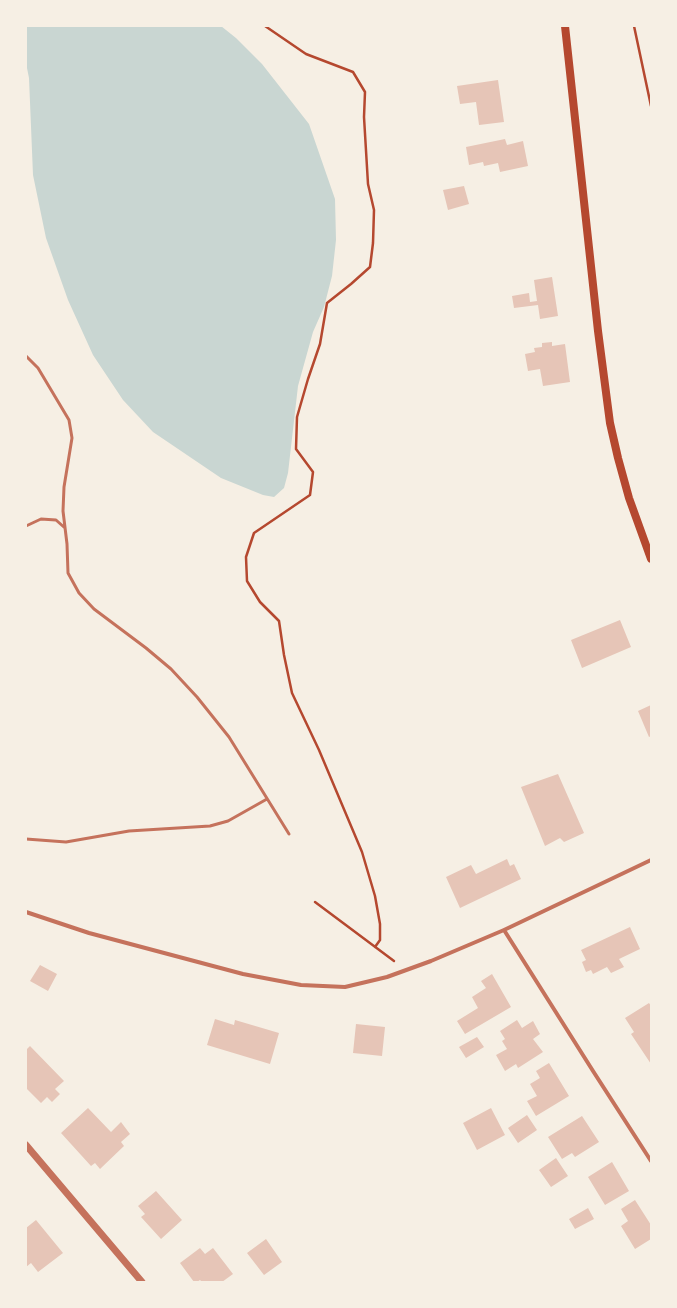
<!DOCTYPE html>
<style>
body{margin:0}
#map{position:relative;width:677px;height:1308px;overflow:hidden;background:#f6efe4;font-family:"Titillium Web",sans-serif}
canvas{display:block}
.frame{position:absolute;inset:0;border:27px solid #f6efe4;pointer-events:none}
</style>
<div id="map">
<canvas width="677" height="1308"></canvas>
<div class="frame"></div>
</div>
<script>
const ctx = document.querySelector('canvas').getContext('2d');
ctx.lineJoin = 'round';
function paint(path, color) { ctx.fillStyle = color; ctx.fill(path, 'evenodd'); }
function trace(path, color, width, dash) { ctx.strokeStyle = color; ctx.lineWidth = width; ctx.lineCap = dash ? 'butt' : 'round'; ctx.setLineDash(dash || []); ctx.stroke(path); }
const water = new Path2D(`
 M26,26H221L236,38L262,64L309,124L335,199L336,240L332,276L324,307L313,332L298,386L288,473L284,488L274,497L263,495L221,478L153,432L123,400L93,355L68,300L46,238L33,175L29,78L26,63Z`);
const building = new Path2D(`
 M498,80L504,122L479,125L476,102L460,104L457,86Z
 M505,139L507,145L523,141L528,166L500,172L498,163L484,166L483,162L469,165L466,147Z
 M464,186L469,204L448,210L443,190Z
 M552,277L558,316L540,319L538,305L514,308L512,296L529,293L530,302L537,301L534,280Z
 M552,342V346L565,344L570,382L543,386L540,369L528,371L525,354L535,352L534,348L542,347V343Z
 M620,620L631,647L582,668L571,640Z
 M651,705V736L649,737L638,711Z
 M558,774L584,833L564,842L560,838L545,846L521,787Z
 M507,859L510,866L514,864L521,879L460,908L446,877L471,865L476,874Z
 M630,927L640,949L619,959L624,967L611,973L607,967L593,974L591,970L586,972L582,962L586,960L581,950Z
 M40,965L57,974L48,991L30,981Z
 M492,974L511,1007L465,1034L457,1021L478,1008L472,997L486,988L481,981Z
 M649,1003L651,1006V1064L631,1034L634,1032L625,1018Z
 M215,1019L234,1025L235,1020L279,1033L270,1064L207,1045Z
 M517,1020L522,1028L533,1021L540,1034L533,1039L543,1052L518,1068L516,1064L505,1071L496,1055L507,1049L502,1041L505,1039L500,1031Z
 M356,1024L385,1027L382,1056L353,1053Z
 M477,1037L484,1047L466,1058L459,1047Z
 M30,1046L64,1081L55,1089L60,1094L52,1102L47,1097L41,1103L26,1088V1050Z
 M549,1063L569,1096L536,1116L527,1101L537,1096L530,1084L540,1078L536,1071Z
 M88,1108L111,1132L121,1122L130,1134L121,1142L124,1146L100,1169L95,1163L91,1166L61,1133Z
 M491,1108L505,1135L477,1150L463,1123Z
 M527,1115L537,1130L518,1143L508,1128Z
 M582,1116L599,1142L575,1157L572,1153L562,1159L548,1137Z
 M556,1158L568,1176L551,1187L539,1170Z
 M612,1162L629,1191L605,1205L588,1177Z
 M156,1191L182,1220L161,1239L141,1217L145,1214L138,1206Z
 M635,1200L651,1225V1239L635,1249L621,1226L628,1221L621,1209Z
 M588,1208L594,1219L575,1229L569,1219Z
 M36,1220L63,1253L38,1272L31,1263L26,1267V1228Z
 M266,1239L282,1262L264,1275L247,1253Z
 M200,1248L205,1254L213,1248L233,1274L222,1282H202L200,1280L197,1282H194L180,1263Z`);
const path = new Path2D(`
 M265,26L306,54L353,72L365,92L364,117L368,184L374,210L373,243L370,267L351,284L327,303L320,344L308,379L297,417L296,449L313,472L310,495L254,533L246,557L247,581L260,602L279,621L284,655L292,693L319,750L362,852L375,896L380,924V940L375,947
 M634,26L651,106
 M315,902L394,961`);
const service = new Path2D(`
 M26,356L38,368L69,420L72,438L64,487L63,511L67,544L68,573L79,593L94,609L146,648L171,669L197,697L229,737L289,834
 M26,526L41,519L56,520L65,528
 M26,839L66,842L129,831L210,826L228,821L267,799`);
const minor = new Path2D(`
 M26,912L89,933L243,974L301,985L345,987L387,977L431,961L504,930L651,860
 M504,930L593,1071L651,1161`);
const tertiary = new Path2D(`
 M26,1145L142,1282`);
const secondary = new Path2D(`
 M565,26L598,331L610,423L618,458L629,498L651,559`);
paint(water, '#c9d6d2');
paint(building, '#e6c5b7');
trace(path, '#b5482f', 2.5);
trace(service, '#c5725c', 3);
trace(minor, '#c5725c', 4);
trace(tertiary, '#c5725c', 7);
trace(secondary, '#b5482f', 8);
</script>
